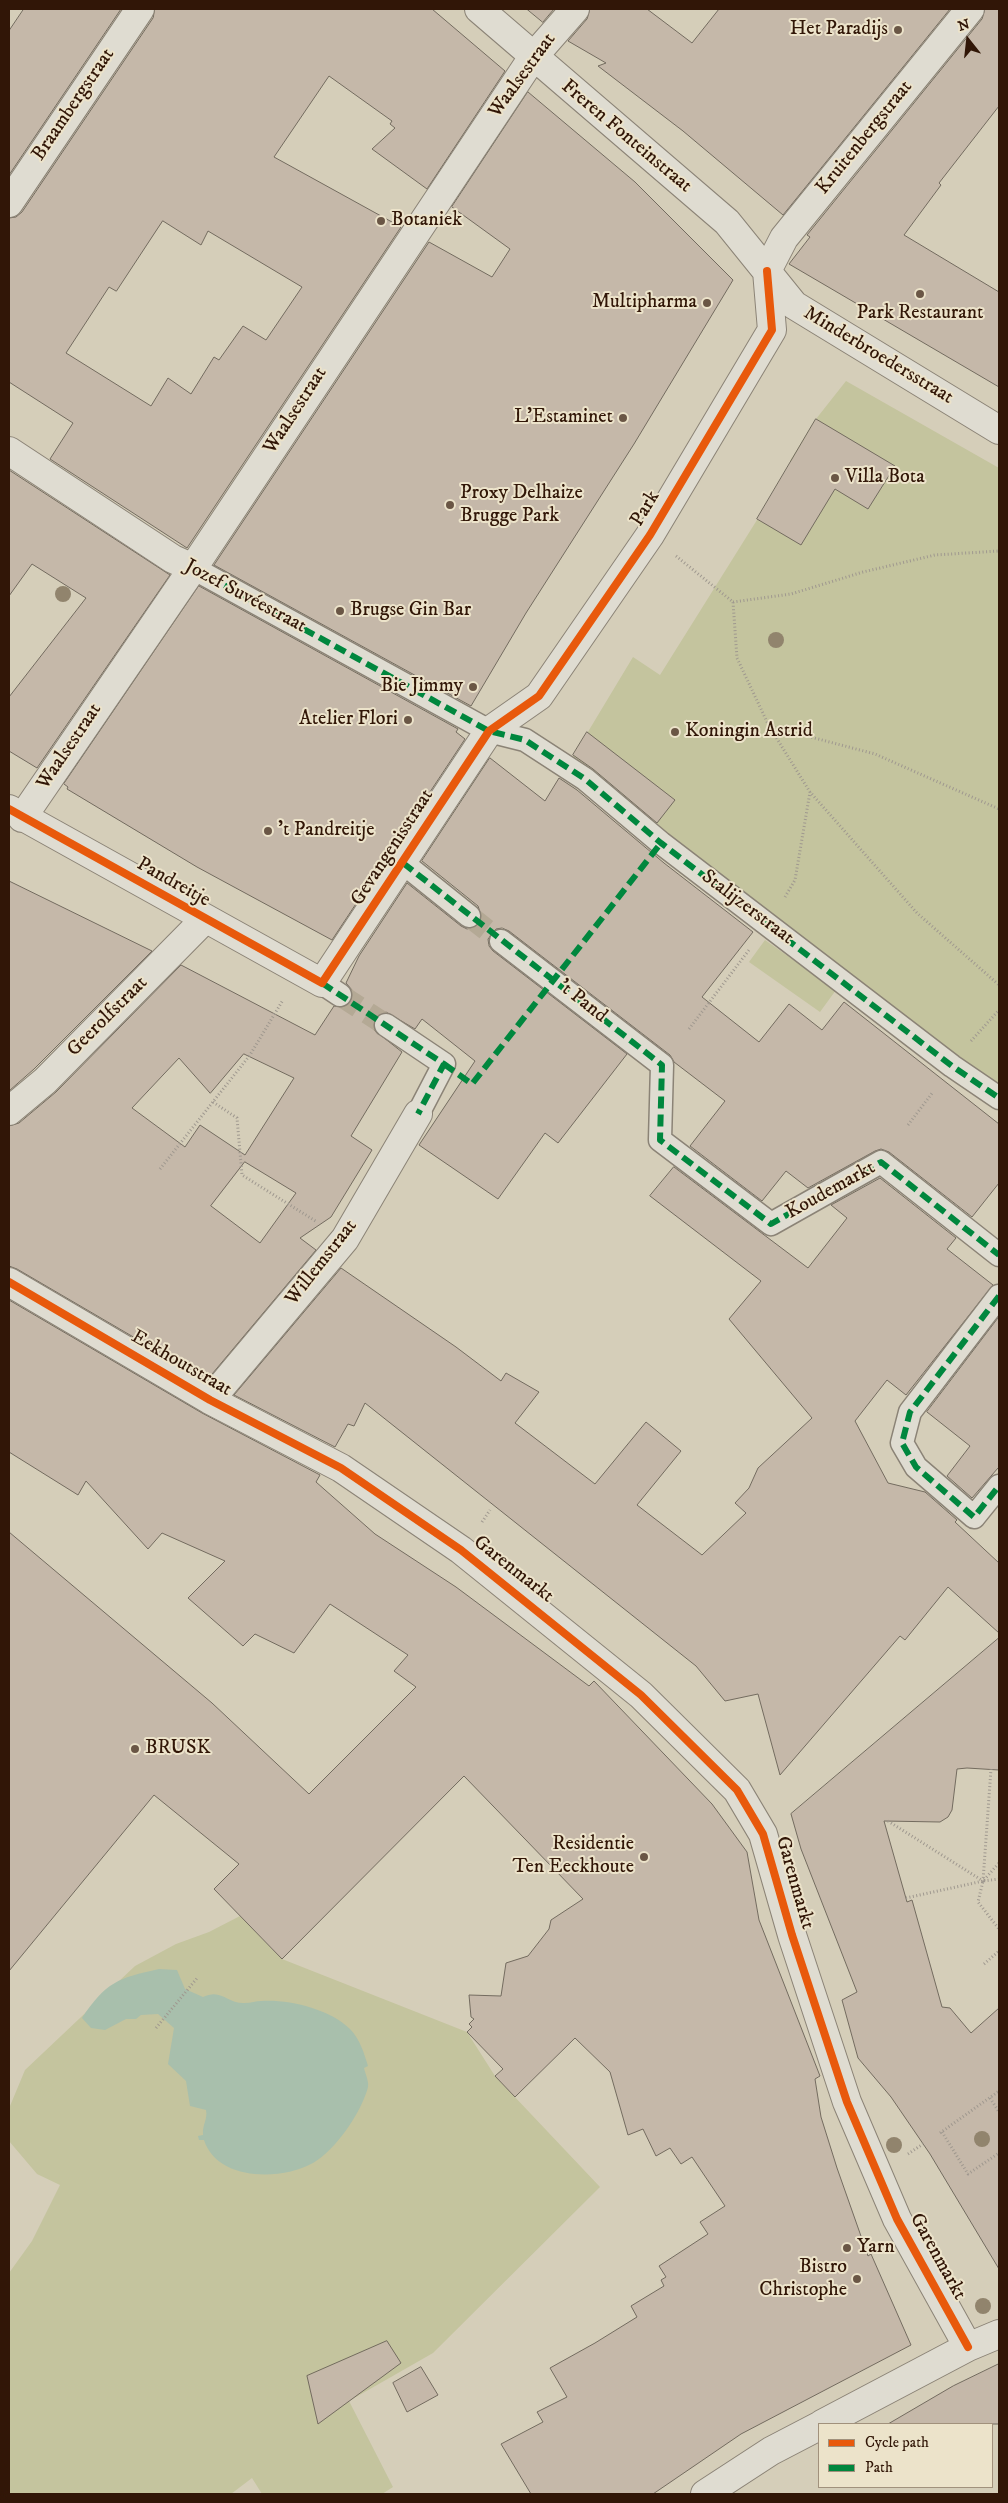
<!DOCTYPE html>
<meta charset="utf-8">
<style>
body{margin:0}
#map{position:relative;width:1008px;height:2503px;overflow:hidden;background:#d5ceb9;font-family:"IM FELL DW Pica",serif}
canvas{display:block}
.frame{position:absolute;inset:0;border:10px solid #311607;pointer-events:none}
.legend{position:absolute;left:818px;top:2423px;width:175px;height:65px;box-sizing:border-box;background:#ece3ca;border:1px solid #a1917c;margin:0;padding:6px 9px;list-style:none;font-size:15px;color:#311607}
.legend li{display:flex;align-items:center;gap:10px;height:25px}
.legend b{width:25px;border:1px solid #a1917c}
.north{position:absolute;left:943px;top:15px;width:50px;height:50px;-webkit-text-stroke:4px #ece3ca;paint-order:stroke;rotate:344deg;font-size:14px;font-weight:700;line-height:20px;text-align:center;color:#311607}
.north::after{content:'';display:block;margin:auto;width:18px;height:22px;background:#311607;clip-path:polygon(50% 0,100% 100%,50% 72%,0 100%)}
</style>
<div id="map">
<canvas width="1008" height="2503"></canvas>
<div class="frame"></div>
<ul class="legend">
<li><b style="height:6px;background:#e8590c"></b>Cycle path</li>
<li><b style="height:6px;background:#00873e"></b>Path</li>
</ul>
<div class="north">N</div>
</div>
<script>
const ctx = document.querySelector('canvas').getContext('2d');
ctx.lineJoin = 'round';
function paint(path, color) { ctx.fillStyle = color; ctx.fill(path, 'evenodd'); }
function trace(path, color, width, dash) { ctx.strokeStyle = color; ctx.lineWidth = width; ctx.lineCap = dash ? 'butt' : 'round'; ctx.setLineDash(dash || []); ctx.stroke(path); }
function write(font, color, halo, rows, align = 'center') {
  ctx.font = font + ' "IM FELL DW Pica",serif'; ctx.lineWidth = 4; ctx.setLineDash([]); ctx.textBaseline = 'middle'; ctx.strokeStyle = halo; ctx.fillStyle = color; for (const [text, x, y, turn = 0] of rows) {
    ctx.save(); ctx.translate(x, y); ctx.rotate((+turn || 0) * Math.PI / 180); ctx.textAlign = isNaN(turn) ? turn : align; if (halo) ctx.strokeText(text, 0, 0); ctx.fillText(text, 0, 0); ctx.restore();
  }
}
const green = new Path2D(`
 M846,381L999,468V1089L987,1084L571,760L633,657L660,675L792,464L790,461L816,419Z
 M765,940L836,990L820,1012L749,962Z
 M240,1916L282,1959L467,2032L495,2076L600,2187L433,2353L349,2401L393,2487L382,2494H262L252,2478L231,2494H9V2273L32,2241L60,2185L37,2174L9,2141L10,2106L25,2070L135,1966L176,1944L209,1932Z`);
const water = new Path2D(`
 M159,1969L177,1970L185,1989L203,1997C222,1988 227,2004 245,2003C251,2003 256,2001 261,2001C288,1999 330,2009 350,2029C360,2039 364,2053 368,2066L364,2068C365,2073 369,2081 368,2087C362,2111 336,2150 313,2163C281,2181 217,2181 204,2140H199L198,2136L203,2135C202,2125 208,2119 206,2110L190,2106L186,2081L168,2064L174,2028L158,2014L141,2015L136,2019H126L105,2030L91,2028L82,2018C106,1982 118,1978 159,1969Z`);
const building = new Path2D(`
 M24,9H121L9,175V31Z
 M155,9H432L505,71L427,189L372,149L395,128L390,124L392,121L329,76L274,157L401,227L187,548L50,459L73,423L9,382V218L16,217L22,212L153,18ZM163,221L201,245L208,231L302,287L266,340L243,326L219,360L214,357L191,394L168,378L151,406L66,353L109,287L116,291Z
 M527,9H554L543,22Z
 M590,9H647L692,43L719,9H950L783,215L683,131L598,66L606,63L568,41L587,19Z
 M985,9H999V106L939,183L941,185L904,235L999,292V387L789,264L810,237L807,235L982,19Z
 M528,92L635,182L733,280L634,444L526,613L471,706L214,565L429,242L492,277L510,249L452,207Z
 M816,419L895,466L868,509L835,489L801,545L757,519Z
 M9,470L170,575L37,768L9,751V697L86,598L32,564L9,596Z
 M199,586L458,729L456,732L465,739L332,940L197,867L67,789L68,787L64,784Z
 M587,732L675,800L657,823L593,769L573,755Z
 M490,758L545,801L559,778L577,790L664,863L753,932L702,997L759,1042L789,1004L822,1030L844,1002L999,1124V1183L972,1217L889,1152L881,1149L875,1151L808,1188L786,1171L762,1201L690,1146L725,1101L674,1062L670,1055L509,931L502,928L496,929L488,939L489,946L493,951L627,1054L558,1143L545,1133L498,1199L419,1145L475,1061L422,1019L415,1029L386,1012L375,1018L374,1030L402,1052L351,1136L372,1150L331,1217L300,1238L316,1250L207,1380L17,1269L9,1266V1126L19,1123L56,1092L181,965L315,1035L334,1006L345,1007L351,1002L352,990L346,983L359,956L407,883L461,926L467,929L479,925L482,918L478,906L422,861ZM244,1054L294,1078L245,1155L200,1125L185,1147L132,1108L179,1058L210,1093ZM245,1162L296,1193L260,1243L211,1206Z
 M9,881L152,951L34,1069L9,1091Z
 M674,1167L808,1268L847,1218L831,1205L880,1178L956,1238L947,1249L993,1285L906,1395L887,1380L855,1421L888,1483L925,1492L957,1520L955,1522L999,1563V1633L948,1587L905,1640L900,1636L780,1775L758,1694L725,1701L696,1666L365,1403L354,1426L348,1424L335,1447L234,1395L341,1268L456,1347L501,1381L506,1373L539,1392L515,1423L595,1484L646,1422L681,1451L637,1505L702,1555L746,1513L735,1503L749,1488L758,1468L812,1418L729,1319L761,1281L650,1196Z
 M9,1300L202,1413L320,1475L316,1482L375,1534L456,1587L589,1686L594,1681L712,1804L747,1852L759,1920L820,2076L815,2079L821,2117L837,2168L868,2256L871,2254L911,2345L741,2434L653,2494H531L501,2444L543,2422L537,2412L567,2397L550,2368L595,2343L637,2317L631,2306L664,2286L661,2280L666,2277L659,2266L708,2234L700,2222L725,2206L692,2157L681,2164L670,2148L656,2156L643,2129L628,2135L610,2072L575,2038L515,2097L495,2076L503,2069L467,2032L472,2027L469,2024L474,2019L471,2017L469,1995L501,1996L506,1963L528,1956L549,1929L551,1920L583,1899L464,1776L282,1959L214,1889L239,1864L154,1795L9,1971V1532L212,1703L309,1794L416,1687L394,1671L408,1655L330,1604L294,1653L255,1634L243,1646L188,1598L225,1561L162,1533L148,1549L86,1481L78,1495L9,1452Z
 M999,1317V1469L998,1468L972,1498L947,1476L970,1446L927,1412Z
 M999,1638V1770L967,1768L957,1769L952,1810L948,1817L940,1822L884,1821L907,1902L912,1900L942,2007L950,2008L971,2033L999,2008V2269L930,2154L891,2097L858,2058L842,2000L857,1992L801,1849L791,1814Z
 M387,2341L401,2363L318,2424L307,2376Z
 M999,2364V2424H888L953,2386Z
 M421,2367L438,2395L407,2412L393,2383Z`);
const pedestrianTunnel = new Path2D(`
 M469,916L501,941
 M340,995L386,1025`);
const path = new Path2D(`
 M676,556L733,602L737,658L769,726L875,754L999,809
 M733,602L791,594L863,572L935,555L999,551
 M769,726L810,792L917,913L999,985
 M785,897L795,880L810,792
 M689,1029L749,950
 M971,1041L999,1010
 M213,1102L237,1118L242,1175L317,1222
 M908,1125L933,1092
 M160,1169L250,1055L283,1000
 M482,1522L490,1510
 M888,1821L983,1881L991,1769
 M999,1879L983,1881L978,1902L999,1929
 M906,1898L983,1881L999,1863
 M984,1964L999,1951
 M156,2028L198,1977
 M990,2098L999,2112
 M942,2132L968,2174L999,2153
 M940,2133L999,2091
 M908,2154L923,2144`);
const pedestrian = new Path2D(`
 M193,568L489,731L525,740L585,779L661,843L952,1066L999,1098
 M403,863L469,916
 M501,941L662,1065L660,1140L771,1224L881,1162L999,1255
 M322,983L340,995
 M386,1025L444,1064L418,1114
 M999,1296L910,1412L902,1443L916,1467L974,1517L999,1486`);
const minor = new Path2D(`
 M479,9L727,222L794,305L999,430
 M9,203L140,9
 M767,271L784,238L970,9
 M9,451L173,559L193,568
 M9,809L322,983L489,731L539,696L650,535L772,330L767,271
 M22,818L193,568L533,57L575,9
 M9,1111L45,1081L204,920
 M9,1282L210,1400L341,1468L461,1550L641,1695L737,1790L763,1834L792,1935L847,2102L897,2219L968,2347
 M210,1400L345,1239L418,1114
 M822,2424L968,2347L999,2334
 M705,2494L771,2451L819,2426`);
const quiet = new Path2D(`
 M193,568L489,731L525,740L585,779L661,843L952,1066L999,1098
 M403,863L662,1065L660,1140L771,1224L881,1162L999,1255
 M322,983L444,1064L418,1114
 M444,1064L472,1084L661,843
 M999,1296L910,1412L902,1443L916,1467L974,1517L999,1486`);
const cycleway = new Path2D(`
 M9,809L322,983L489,731L539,696L650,535L772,330L767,271
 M9,1282L210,1400L341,1468L461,1550L641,1695L737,1790L763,1834L792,1935L847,2102L897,2219L968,2347`);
const trees = [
 [63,594],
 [776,640],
 [982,2139],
 [894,2145],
 [983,2306]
];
const markers = [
 [898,30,5,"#6a5645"],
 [381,221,5,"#6a5645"],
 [920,294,5,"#6a5645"],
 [707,303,5,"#6a5645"],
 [623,418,5,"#6a5645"],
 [835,478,5,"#6a5645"],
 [450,505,5,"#6a5645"],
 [340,611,5,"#6a5645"],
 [473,687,5,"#6a5645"],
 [408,720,5,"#6a5645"],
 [675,732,5,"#6a5645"],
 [268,831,5,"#6a5645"],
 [135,1749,5,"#6a5645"],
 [644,1857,5,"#6a5645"],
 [847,2248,5,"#6a5645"],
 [857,2279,5,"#6a5645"]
];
const poiNames = [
 ["Het Paradijs",888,30,"right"],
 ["Botaniek",391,221],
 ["Multipharma",697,303,"right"],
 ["Park Restaurant",920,314,"center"],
 ["L'Estaminet",613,418,"right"],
 ["Villa Bota",845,478],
 ["Proxy Delhaize",460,494],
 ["Brugge Park",460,517],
 ["Brugse Gin Bar",350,611],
 ["Bie Jimmy",463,687,"right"],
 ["Atelier Flori",398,720,"right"],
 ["Koningin Astrid",685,732],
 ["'t Pandreitje",278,831],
 ["BRUSK",145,1749],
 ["Residentie",634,1845,"right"],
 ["Ten Eeckhoute",634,1868,"right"],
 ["Yarn",857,2248],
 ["Bistro",847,2268,"right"],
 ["Christophe",847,2291,"right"]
];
const streetNames = [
 ["Waalsestraat",523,76,-54],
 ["Braambergstraat",74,105,-56],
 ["Freren Fonteinstraat",626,137,40],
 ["Kruitenbergstraat",865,138,-51],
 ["Minderbroedersstraat",878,356,31],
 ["Waalsestraat",296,411,-57],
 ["Park",646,509,-59],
 ["Jozef Suvéestraat",245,597,28],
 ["Waalsestraat",70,747,-56],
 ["Gevangenisstraat",393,848,-57],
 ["Pandreitje",173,883,29],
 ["Stalijzerstraat",747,908,37],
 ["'t Pand",582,1002,38],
 ["Geerolfstraat",108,1017,-45],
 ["Koudemarkt",831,1191,-29],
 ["Willemstraat",322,1263,-52],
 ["Eekhoutstraat",181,1364,30],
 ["Garenmarkt",513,1570,38],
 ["Garenmarkt",794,1883,74],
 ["Garenmarkt",937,2257,61]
];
paint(green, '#c4c49e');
paint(water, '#a8bfac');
paint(building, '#c5b8a9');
trace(building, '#736b5f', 1);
trace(pedestrianTunnel, '#b4a995', 22, [22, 11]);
trace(pedestrian, '#8b8376', 25);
trace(minor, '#8b8376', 30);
trace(path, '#9f988f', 3, [1, 2.5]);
trace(pedestrian, '#dfdcd1', 22);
trace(minor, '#dfdcd1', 28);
trace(quiet, '#00873e', 6, [12, 6]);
trace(cycleway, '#e8590c', 8);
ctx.fillStyle = '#91846d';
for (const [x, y] of trees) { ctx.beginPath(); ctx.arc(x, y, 8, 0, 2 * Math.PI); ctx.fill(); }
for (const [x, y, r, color] of markers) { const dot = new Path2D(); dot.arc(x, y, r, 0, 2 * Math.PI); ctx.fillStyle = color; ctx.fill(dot); trace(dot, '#ece3ca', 2); }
write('20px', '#311607', '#ece3ca', poiNames, 'left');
write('20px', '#311607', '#ece3ca', streetNames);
</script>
